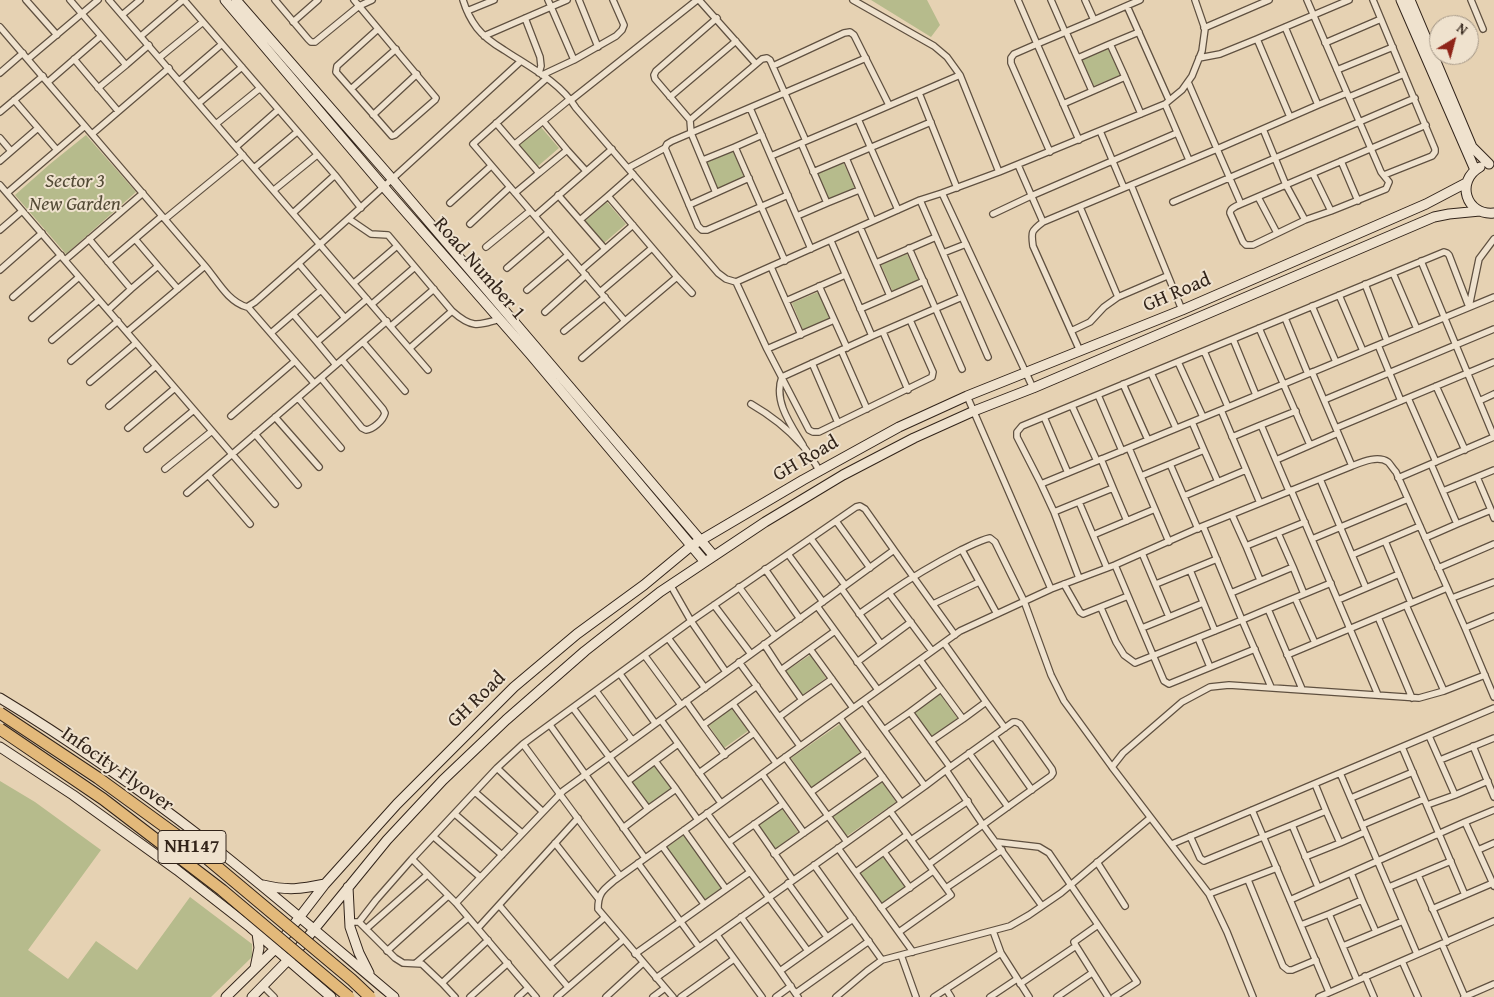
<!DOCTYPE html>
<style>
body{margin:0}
#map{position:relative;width:1494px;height:997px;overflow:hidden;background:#e6d2b3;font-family:"Gentium Book Plus",serif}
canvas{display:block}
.north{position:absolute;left:1429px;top:15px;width:50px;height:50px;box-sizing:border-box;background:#efe2ce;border:1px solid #a39686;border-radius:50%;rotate:37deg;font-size:14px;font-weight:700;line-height:20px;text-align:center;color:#32241a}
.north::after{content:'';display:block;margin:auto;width:18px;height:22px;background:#8f2418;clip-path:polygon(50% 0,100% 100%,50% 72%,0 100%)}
</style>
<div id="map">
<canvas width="1494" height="997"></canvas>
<div class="north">N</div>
</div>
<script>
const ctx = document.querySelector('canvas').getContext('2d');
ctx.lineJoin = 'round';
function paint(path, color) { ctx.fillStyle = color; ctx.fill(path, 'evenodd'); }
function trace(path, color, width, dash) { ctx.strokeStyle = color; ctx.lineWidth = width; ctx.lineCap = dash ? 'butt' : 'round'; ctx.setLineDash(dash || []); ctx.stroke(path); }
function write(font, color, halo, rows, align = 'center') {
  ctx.font = font + ' "Gentium Book Plus",serif'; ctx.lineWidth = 4; ctx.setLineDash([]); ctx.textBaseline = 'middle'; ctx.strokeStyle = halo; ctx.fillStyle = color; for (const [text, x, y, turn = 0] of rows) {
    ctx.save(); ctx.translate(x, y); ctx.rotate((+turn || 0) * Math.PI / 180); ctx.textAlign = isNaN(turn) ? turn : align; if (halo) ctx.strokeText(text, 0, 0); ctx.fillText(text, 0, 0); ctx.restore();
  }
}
const green = new Path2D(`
 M871,0H927L940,25L931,37Z
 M1108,49L1120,75L1094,86L1082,60Z
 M540,126L559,148L537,167L519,145Z
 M86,135L136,192L66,254L15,195L50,164Z
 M733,151L744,177L718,189L706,163Z
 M843,162L855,188L829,200L817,173Z
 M607,202L626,224L604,243L585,221Z
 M907,254L919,280L893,292L881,265Z
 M818,292L830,318L803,330L792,303Z
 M810,655L826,678L802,695L786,671Z
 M940,694L958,719L932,737L914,712Z
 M731,708L748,731L724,748L708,724Z
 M840,724L861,754L812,788L791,758Z
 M655,765L672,789L648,805L632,782Z
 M0,781L35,802L101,850L28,950L68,979L96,941L137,970L190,897L252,944V957L211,997H0Z
 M882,782L896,802L847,836L833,816Z
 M782,809L798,832L775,849L758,825Z
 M684,835L722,888L705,900L666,848Z
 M883,857L905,887L881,904L860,874Z`);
const street = new Path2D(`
 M26,0L57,35
 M70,0L126,65L149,45
 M109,0L428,370
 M184,0L335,175L361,208
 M275,0L308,39L311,42H315L359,6L372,0
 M354,0L436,98L435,100L395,135L392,136L336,72L337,66L378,29
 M463,0C466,10 471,20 477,28C484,37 494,44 504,50C528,66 560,82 576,108L718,273L726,279L736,282L920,200L942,193
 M548,0L574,60
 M579,0L598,47
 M699,0L756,64
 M853,0L934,46L947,57L960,75L999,172
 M1018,0L1037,44L1094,20L1085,0
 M1051,0L1065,32
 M1373,0L1435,149V152L1432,156L1384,175
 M1471,0L1483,29
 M1127,6L1169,100
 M467,11L494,0
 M122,15L140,0
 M525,18L540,57L541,66L539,73
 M717,18L656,71L654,75L655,79L690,120L762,59L767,58L770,60L806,141L771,156
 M1094,20L1140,0
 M293,22L318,0
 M0,27L205,266C217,280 228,302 247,307L255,302C345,223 433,142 521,61
 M1285,27L1318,105L1347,93
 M1204,28L1269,0
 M1066,32L1092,91
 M141,36L183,0
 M484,36L567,0
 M1325,43L1381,19
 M159,58L203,22
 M1078,58L1110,44
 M1199,58L1220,54L1257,39
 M28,59L98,0
 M74,59L118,111
 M773,66L844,33L850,32L854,35L889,105
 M1337,70L1393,47
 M0,73L23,53
 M542,75L574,60L616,36L622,30L624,25L613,0
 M1125,77L1141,114
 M547,78L473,144L625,321L677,277L608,196L633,174
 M179,81L222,44
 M48,82L101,36
 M1188,82L1217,149L1318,105
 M98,88L126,65
 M351,89L396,49
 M919,93L957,188
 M670,97L736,41
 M1349,97L1404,74
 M14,100L57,150
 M571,100L697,0
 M199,103L242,67
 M1063,104L1125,77L1110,44L1139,32
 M1165,104L1189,160
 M750,108L811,249
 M0,112L43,76
 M373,115L417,74
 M1290,117L1257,39L1349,0
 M690,120L691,133L716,193
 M543,121L567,150
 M496,123L539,173L515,193
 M216,124L259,89
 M1263,129L1286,185L1305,220
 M1100,131L1124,188
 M92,134L169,68
 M762,135L735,147L785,261
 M0,138L11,151
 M806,141L858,119
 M515,144L570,99
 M236,147L278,110
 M1050,152L1011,63V58L1014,54L1037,44L1079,140
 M703,160L735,147
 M0,161L38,128
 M1341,161L1358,201
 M1018,165L1043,222L1217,149L1241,204L1426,125
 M254,168L297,132
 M628,168L665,148
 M813,172L846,158
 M539,173L567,150L586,171
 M1313,174L1331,211
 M0,185L275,504
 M1131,185L1182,310
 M274,190L317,155
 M7,193L85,126
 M558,195L605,249
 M788,195L707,230H702L698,226L665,148L667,144L672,141L866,58
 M1258,197L1277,233
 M1173,202L1415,98
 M450,203L491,166
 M827,203L859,190
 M1241,204C1236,206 1230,208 1230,213L1243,242L1246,245H1253L1305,220L1331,211L1386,189L1389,182L1381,172L1307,0
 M689,205L749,178
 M1080,207L1118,297L1167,276
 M898,210L858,119L960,75
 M293,213L335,175
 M993,214L1031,196L1177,133
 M535,216L612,149
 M797,216L827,203L801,143
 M165,219L243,155
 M349,219L371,234L388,235L452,311C471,328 477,326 500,319
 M580,220L608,196
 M873,221L846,158L931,122
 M1043,222C1031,231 1031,232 1033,246L1080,351
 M470,224L510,187
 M0,230L22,211
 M89,239L131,289L108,310
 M831,241L872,336L962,297L920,200
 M486,247L530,211
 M909,248L962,369
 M943,253L966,244
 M65,260L143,193
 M1421,261L1494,437
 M108,262L135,239
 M876,263L936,237
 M299,264L345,318
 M158,266L135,239L162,216
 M771,267L801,335
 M507,268L549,232
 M0,270L42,233
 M581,270L633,225
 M1393,273L1417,329
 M677,277L692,293
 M736,282L767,349L809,430L813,432H819L932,377L933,372L910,320
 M354,283L397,246
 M1365,284L1387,341
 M819,286L847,348
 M131,289L158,266L178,289
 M527,290L568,255
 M600,292L652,248
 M1339,295L1363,351
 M890,296L924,281
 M13,297L61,255
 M962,297L988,357
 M786,301L845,275
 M372,304L415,267
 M1312,306L1336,362
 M248,307L314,383
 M1469,307L1479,259L1494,239
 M860,309L890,296L860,227
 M545,312L586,275
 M293,314L317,342
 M32,318L79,277
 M1285,318L1308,374
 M391,326L434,289
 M1259,328L1310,445
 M564,331L605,297
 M1071,331L1090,322L1104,307L1118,297
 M127,332L205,266
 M883,332L908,390
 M271,333L321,290
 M1233,339L1256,395
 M52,340L99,300
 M363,342L405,391
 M1378,345L1401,401
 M410,348L452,311
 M767,349L834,320
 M841,350L867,409
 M1204,351L1228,407
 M582,358L625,321
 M71,361L118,321
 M1178,362L1203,417
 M812,363L838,423
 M336,365L317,342L367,299
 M1312,372L1352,466
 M1151,373L1176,428
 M321,378L362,428L366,430C373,429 383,421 385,413L383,409L342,360
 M90,382L136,343
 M1123,384L1148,440
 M1436,386L1465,450
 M1033,388L942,193L999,172L1165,104L1182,90L1192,76L1202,51L1205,29L1195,0
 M1098,395L1122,451
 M298,398L341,448
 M1408,398L1436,462
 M1324,400L1494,329
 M1479,401L1494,394
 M751,404C770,415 787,428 801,444C808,451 814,462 819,470
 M109,406L156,366
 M1072,406L1097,461
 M1221,410L1041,484L1017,437V432L1022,426L1444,252L1447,253L1449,255L1469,307
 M231,416L295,361
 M275,417L319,467
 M1044,417L1068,473
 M1261,425L1296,411
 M128,428L175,388
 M1336,428L1494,362
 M255,434L298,485
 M1232,437L1261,425L1289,491
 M803,445C791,425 773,401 782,377L872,336
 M1129,448L1169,542
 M147,449L194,410
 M1204,450L1218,482
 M1276,460L1338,433
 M1170,464L1198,529
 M1431,464L1457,524L1491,510L1494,518
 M165,469L212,431
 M208,475L250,524
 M1141,476L1204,450L1192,422
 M1477,477L1491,510
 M1398,478L1494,437
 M1320,479L1352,555L1385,541L1411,603
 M1041,484L1054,512L1079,578
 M1113,488L1127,521
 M1291,490L1378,695
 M1443,491L1494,470
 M187,493L387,321
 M1184,496L1246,470
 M1079,502L1107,568
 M1260,503L1221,410L1494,297
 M1054,512L1113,488L1101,459
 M836,521L870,568
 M1203,526L1242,620L1268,609L1302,689
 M1278,533L1305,522
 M1093,535L1155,509
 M1425,538L1457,524
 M811,539L845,585
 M1312,539L1408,499
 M1385,541L1420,526
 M1246,546L1260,580
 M962,550L997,614
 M788,554L823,602
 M1352,555L1366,588
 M1115,565L1164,681L1169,684L1255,649
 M1293,567L1304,594
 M1438,568L1494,544
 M765,569L800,619
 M1190,570L1215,631
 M1064,584L1080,612L1083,614L1128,596
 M1156,584L1217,559
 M671,586L691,621L726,672
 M739,587L775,636
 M841,588L881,644
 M1051,589L1115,565L1203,526L1352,466C1362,462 1378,455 1388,462C1391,465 1393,469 1396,472L1465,628L1494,697
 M1231,593L1293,567L1278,533L1246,546L1232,515
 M1295,598L1315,643
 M1452,598L1494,582
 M1338,600L1399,574
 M933,604L979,582
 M714,605L751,654
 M1406,605L1444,691
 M817,606L878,690
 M1101,608L1116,642L1124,655L1135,663L1242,620L1271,687
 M1268,609L1331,583
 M859,614L889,593
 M1169,617L1203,603
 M1378,617L1412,698
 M1142,628L1169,617L1142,553
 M1465,628L1494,616
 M668,638L705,688
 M1198,638L1210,667
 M764,644L781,670L835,631
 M810,649L853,708
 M932,651L889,593C912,577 936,563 961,550C970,546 980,540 990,538L995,542L1024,601L1051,675L1064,701L1112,767L1209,894L1227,932L1253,997
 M1287,655L1447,588
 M645,656L681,705
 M920,660L941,689L910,712L950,767
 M739,662L800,746
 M857,662L911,622
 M781,670L802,700L832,679
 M620,674L655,723
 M941,689L963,719L986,702L944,643
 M596,691L632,740
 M686,701L703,725L757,686
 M863,701L884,730L910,712
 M986,702L1005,728
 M733,704L776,763
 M573,708L648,809L623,828
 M779,717L802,700
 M840,718L901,802
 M661,720L721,803
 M550,725L645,858
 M703,725L725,755
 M884,730L925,786L946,770
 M994,736L1032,790
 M931,741L963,719
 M523,744L620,876
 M1473,746L1494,797
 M1402,747L1465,895L1493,883
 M969,753L1008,807
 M785,757L847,842L925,786
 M1440,760L1494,738
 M1112,767L1123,753L1182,702L1210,687L1229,685L1419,698L1444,691L1485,675
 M497,768L543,812
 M699,773L754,733
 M762,774L804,833
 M628,781L655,761
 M676,789L655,761L678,744
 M475,792L522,833
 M811,792L866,753
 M1455,795L1488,781
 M1351,798L1413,772
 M1427,805L1455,795L1429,736
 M648,809L676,789L698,820
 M1252,810L1329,992
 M890,811L951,895L899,932
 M707,813L808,951L780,971L798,997
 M455,814L502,855
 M1465,822L1494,810
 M754,824L793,880
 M1292,825L1326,811L1315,784
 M1362,825L1424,799
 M684,830L726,889
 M1190,836L1200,858L1204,861L1292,825L1318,887
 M434,837L480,877
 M911,840L968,801
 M729,842L783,804
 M996,842L1039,847L1049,853L1137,982L1114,997
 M555,843L598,898
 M1340,843L1365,832
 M1172,844L1340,773
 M662,846L704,904
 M838,848L913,952
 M1478,850L1494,843
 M884,852L910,888
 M774,854L883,777
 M1305,857L1340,843L1326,811
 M412,859L456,903L536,997
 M1097,862L1125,906
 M638,863L699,947
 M929,864C969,835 1010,805 1051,776L1053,773L1052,769L1020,724L1016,722H1013L946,770L983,825L1042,906
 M814,865L882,960
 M856,872L907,835
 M1418,875L1447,942
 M1248,880L1283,966L1288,970H1292L1316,960
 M788,883L827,937
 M1389,887L1451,861
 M946,888L1002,850
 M1209,894L1277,868
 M1290,900L1465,822L1494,886
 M1362,900L1376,932
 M456,903L563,791L894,550L955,635
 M499,905L568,987
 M881,908L933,871
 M1432,909L1465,895
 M1329,914L1362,900L1351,873
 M741,917L780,971
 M349,922H359L376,900L412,859L497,768L523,744L691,621L856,507L860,506L865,509L894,550
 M359,922L395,958L403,963L422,964L442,983L455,997
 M1301,925L1329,914L1357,980
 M478,928L578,818
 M366,929L427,875
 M993,931L1001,953L1029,997
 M717,935L762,997
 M1442,944L1465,997
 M1076,946L1074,942L1098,925
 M1343,946L1403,921
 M387,951L448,896
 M808,951L853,919
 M635,954L750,872
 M1417,954L1340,773L1494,708
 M901,955L916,997
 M1402,961L1418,997
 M416,963L468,918
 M550,965L604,918
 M1365,976L1374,997
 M656,978L847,842
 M442,983L488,940
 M1020,984L1076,946L1108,997
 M263,986L274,997
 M946,989L951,997
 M796,993L869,941
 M470,997L508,963
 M518,997L528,988
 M557,997L623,940
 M606,997L643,963
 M653,997L665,988
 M673,997L598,909C598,893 603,890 615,880L960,631L1051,589L967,396
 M681,997L734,959
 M776,997L791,986
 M836,997L867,971L882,960L1010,926L1029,915L1061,893L1150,818
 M934,997L1001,953
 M990,997L1017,979
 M1057,997L1092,973
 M1319,997L1494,921
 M1464,997L1494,984`);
const secondary = new Path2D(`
 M225,0L383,186L530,354L705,562
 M236,0L394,181L714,556
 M1401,0L1475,170
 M1410,0L1472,147L1489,164
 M1480,167C1455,181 1466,216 1494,213
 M0,698C71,741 139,789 205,840C269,890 331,944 394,997
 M0,747L73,795L177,870L250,927L331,997
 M263,885C288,891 301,889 325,884
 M348,887L350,927L359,953L369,973
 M255,968L259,948L257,933
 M226,997L275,949L325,884L397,804L514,687L577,634L644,585L691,546L803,480L899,427L967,396L1182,310L1426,204L1466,183
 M252,997L294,954L387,840L443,780L506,720L585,651L660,592L765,522L843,475L914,438L974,411L1033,388L1434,217L1449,214L1480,211`);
const highwayBridge = new Path2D(`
 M0,713L98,778L197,850L352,980L370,997
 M0,729L103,799L222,890L349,997`);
const shields = [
 [192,847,68]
];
const shieldNames = [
 ["NH147",192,847]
];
const parkNames = [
 ["Sector 3",75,182],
 ["New Garden",75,205]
];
const streetNames = [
 ["Road Number 1",479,269,49],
 ["GH Road",1177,293,-23],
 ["GH Road",806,459,-30],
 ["GH Road",477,700,-44],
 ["Infocity Flyover",117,770,35]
];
paint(green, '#b6bb8c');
trace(street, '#5f5040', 8);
trace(secondary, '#32241a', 11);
trace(street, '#efe2ce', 5.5);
trace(secondary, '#efe2ce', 9);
trace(highwayBridge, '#32241a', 13, []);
trace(highwayBridge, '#e3b97a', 11);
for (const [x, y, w] of shields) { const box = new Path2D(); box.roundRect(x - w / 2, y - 16.5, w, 33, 4); ctx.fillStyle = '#efe2ce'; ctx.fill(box); trace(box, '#32241a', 1); }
write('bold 19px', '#32241a', null, shieldNames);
write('italic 20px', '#534a36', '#efe2ce', parkNames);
write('20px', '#32241a', '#efe2ce', streetNames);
</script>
